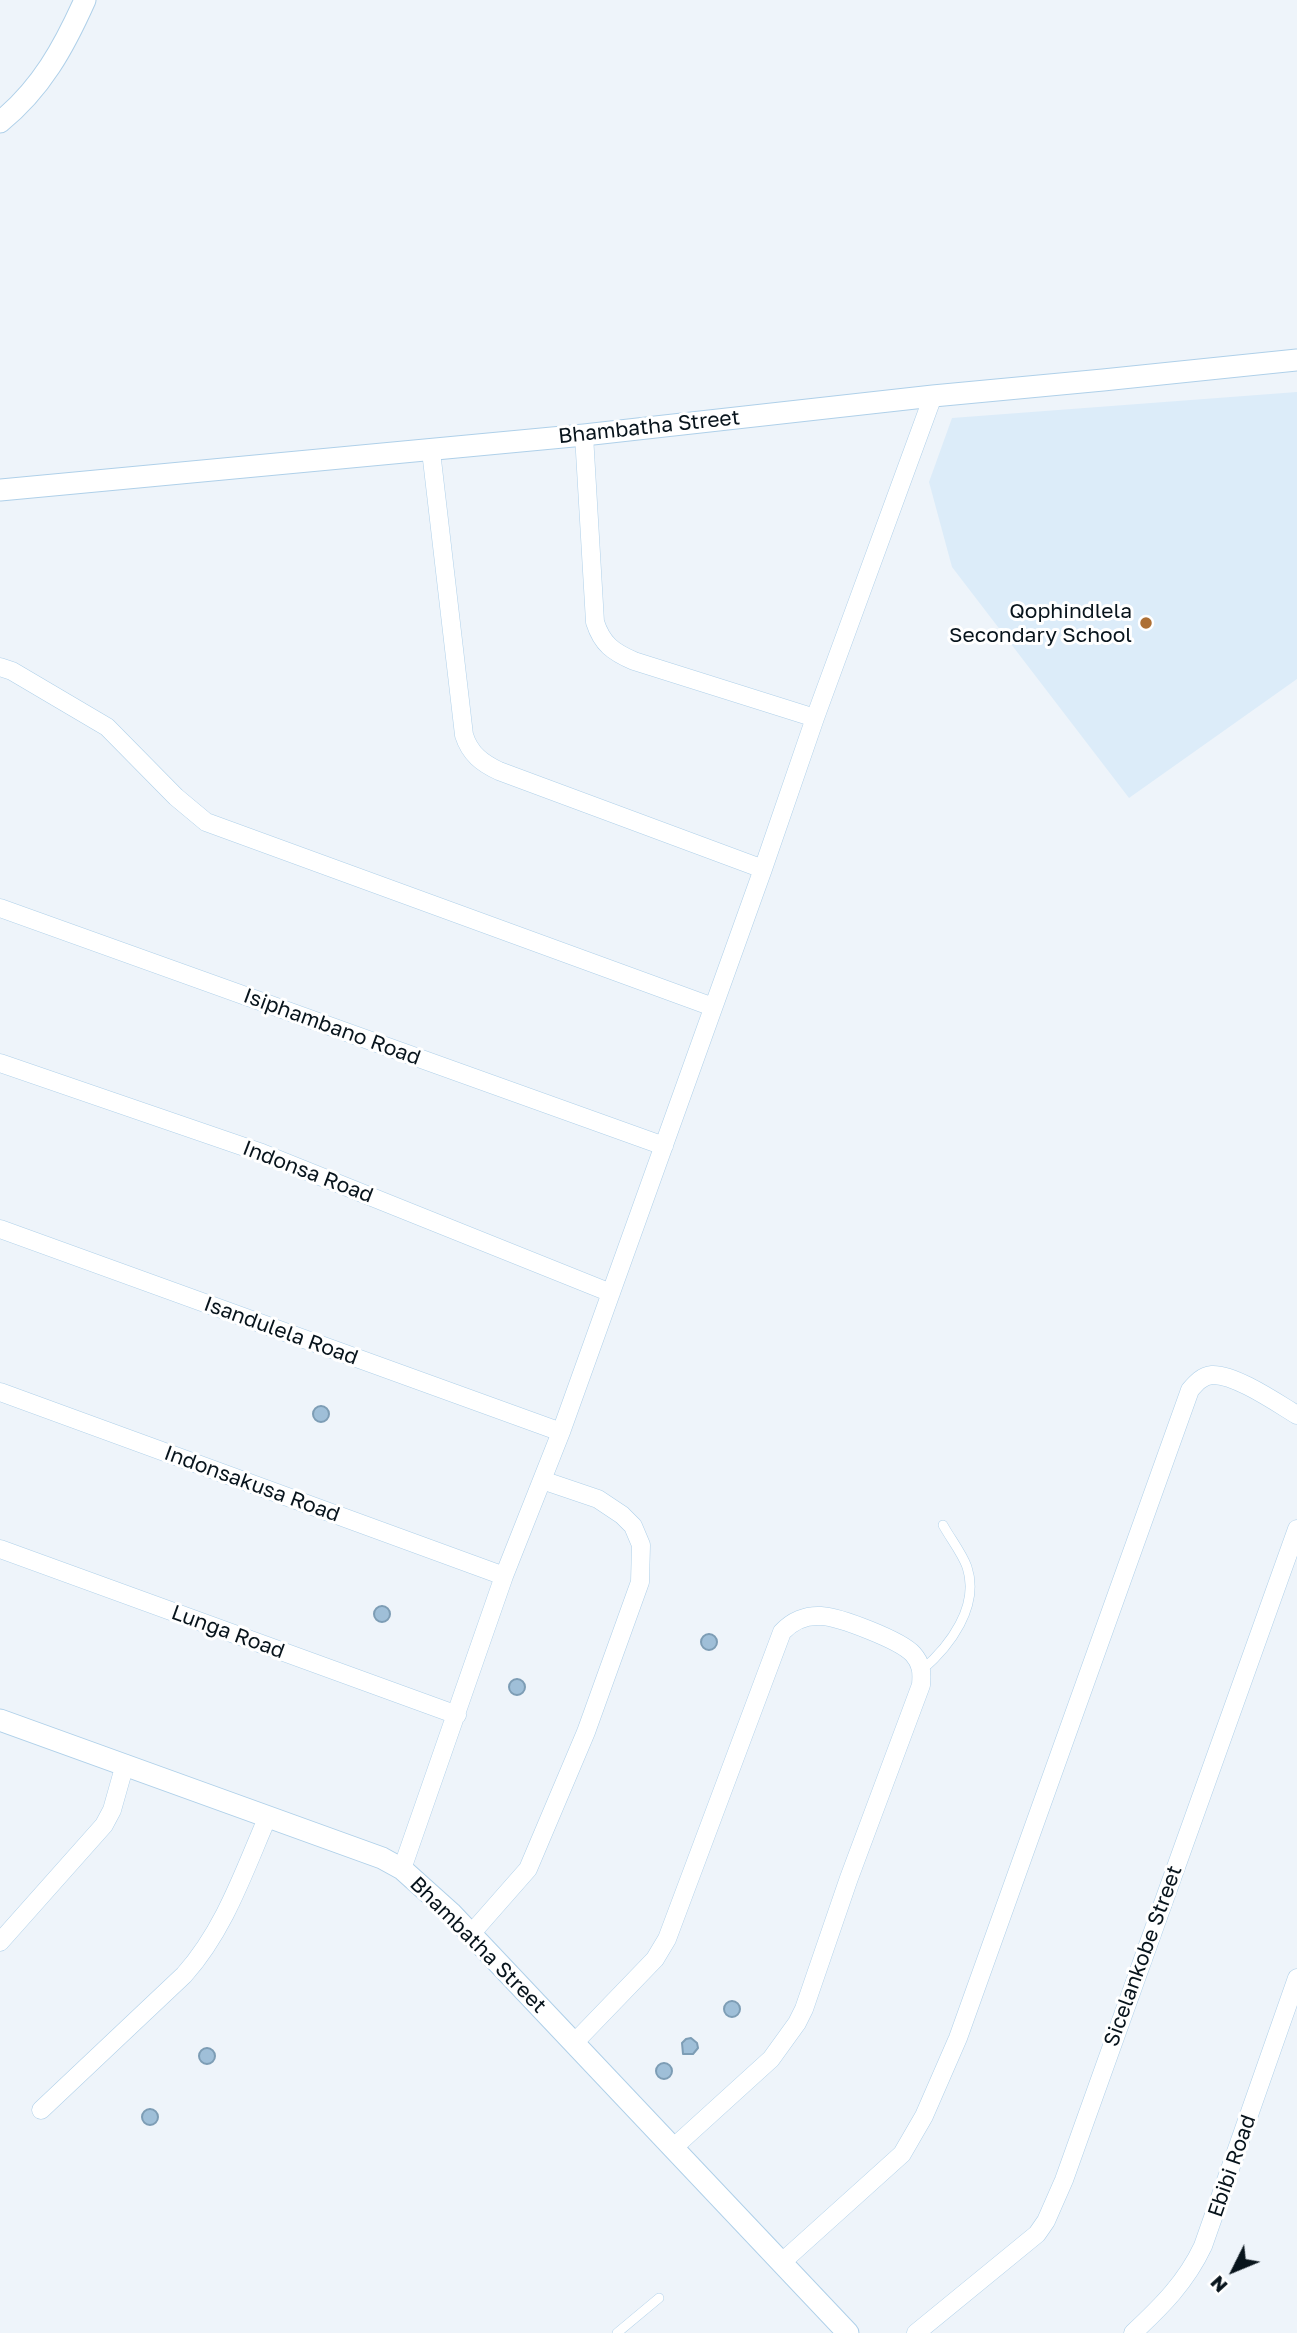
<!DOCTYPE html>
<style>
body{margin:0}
#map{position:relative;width:1297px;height:2333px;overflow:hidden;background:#eef4fa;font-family:"Golos Text",sans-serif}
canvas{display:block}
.north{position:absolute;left:1199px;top:2235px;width:70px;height:70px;-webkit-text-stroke:5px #fff;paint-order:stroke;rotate:227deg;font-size:19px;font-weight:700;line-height:28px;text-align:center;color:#08141c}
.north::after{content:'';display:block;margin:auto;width:24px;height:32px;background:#08141c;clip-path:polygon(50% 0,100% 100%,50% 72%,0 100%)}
</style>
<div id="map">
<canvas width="1297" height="2333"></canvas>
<div class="north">N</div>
</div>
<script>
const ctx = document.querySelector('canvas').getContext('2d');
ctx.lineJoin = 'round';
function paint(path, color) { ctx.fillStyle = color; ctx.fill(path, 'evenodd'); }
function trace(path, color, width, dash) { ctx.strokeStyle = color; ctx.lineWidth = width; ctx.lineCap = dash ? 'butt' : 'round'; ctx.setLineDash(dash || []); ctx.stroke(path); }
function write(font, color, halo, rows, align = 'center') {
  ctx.font = font + ' "Golos Text",sans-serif'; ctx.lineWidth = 6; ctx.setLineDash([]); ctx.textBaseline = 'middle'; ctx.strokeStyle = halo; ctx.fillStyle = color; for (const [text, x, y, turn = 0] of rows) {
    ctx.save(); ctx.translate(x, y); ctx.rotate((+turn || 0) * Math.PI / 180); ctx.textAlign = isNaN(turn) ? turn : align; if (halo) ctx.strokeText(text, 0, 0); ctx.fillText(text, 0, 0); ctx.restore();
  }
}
const built = new Path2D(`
 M1297,392V679L1129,798L952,567L929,482L952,418Z`);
const building = new Path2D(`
 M313 1414a8 8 0 1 1 16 0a8 8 0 1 1-16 0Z
 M374 1614a8 8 0 1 1 16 0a8 8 0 1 1-16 0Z
 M701 1642a8 8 0 1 1 16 0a8 8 0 1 1-16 0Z
 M509 1687a8 8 0 1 1 16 0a8 8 0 1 1-16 0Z
 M724 2009a8 8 0 1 1 16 0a8 8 0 1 1-16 0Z
 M686,2039L691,2038L697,2043L698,2048L693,2054H683L682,2043Z
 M199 2056a8 8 0 1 1 16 0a8 8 0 1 1-16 0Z
 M656 2071a8 8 0 1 1 16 0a8 8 0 1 1-16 0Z
 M142 2117a8 8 0 1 1 16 0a8 8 0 1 1-16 0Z`);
const service = new Path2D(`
 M922,1670C950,1646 980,1606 967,1567C962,1553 950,1538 943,1525
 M617,2333L659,2298`);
const minor = new Path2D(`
 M584,435L595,622C602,644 613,652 634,661L815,718
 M431,451L464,735C470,754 482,763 499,771L763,869
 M0,667L12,671L107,727L176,797L206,822L713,1007
 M0,908L664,1146
 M0,1063L262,1153L611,1293
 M0,1229L561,1432
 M0,1392L504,1576
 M0,1549L457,1715
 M402,1869L504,1576L561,1432L763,869L815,718L933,396
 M470,1935L528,1869L586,1732L640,1582L641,1545L633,1526L622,1515L598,1499L542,1480
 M0,1942L104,1825L112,1810L125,1764
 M575,2042L655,1959L667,1939L782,1632C792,1621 806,1615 821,1616C840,1617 900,1640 913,1654C922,1664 922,1673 921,1685L849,1878L804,2009L797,2023L771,2059L673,2148
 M41,2110L184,1975C225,1929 244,1871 268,1816
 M781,2263L902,2154L924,2116L958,2038L1190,1390C1196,1383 1202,1376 1212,1375C1235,1374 1277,1403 1297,1415
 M916,2333L1037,2234L1046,2221L1064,2180L1297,1529
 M1133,2333C1162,2306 1186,2282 1203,2246L1297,1978`);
const tertiary = new Path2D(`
 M0,122C41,89 64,47 85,0
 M0,490L584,435L933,396L1103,380L1297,360
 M0,1720L382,1858L402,1869L451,1913L848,2333`);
const markers = [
 [1146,623,7,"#ad6f34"]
];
const streetNames = [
 ["Bhambatha Street",649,427,-6],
 ["Isiphambano Road",332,1027,20],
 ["Indonsa Road",308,1172,21],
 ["Isandulela Road",281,1331,20],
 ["Indonsakusa Road",252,1484,20],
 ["Lunga Road",228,1632,20],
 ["Bhambatha Street",478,1945,45],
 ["Sicelankobe Street",1143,1956,-70],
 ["Ebibi Road",1232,2166,-71]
];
const poiNames = [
 ["Qophindlela",1132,611],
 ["Secondary School",1132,635]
];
paint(built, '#dcecf9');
paint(building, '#9fbfd8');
trace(building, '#7d9db5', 2);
trace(service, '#afd0e9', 10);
trace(minor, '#afd0e9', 19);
trace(tertiary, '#afd0e9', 23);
trace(service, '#fff', 9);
trace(minor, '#fff', 18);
trace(tertiary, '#fff', 21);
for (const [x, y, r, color] of markers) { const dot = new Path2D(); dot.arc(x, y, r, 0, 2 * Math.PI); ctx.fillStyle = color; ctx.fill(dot); trace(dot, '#fff', 2.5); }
write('21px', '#08141c', '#fff', streetNames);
write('21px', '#08141c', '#fff', poiNames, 'right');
</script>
